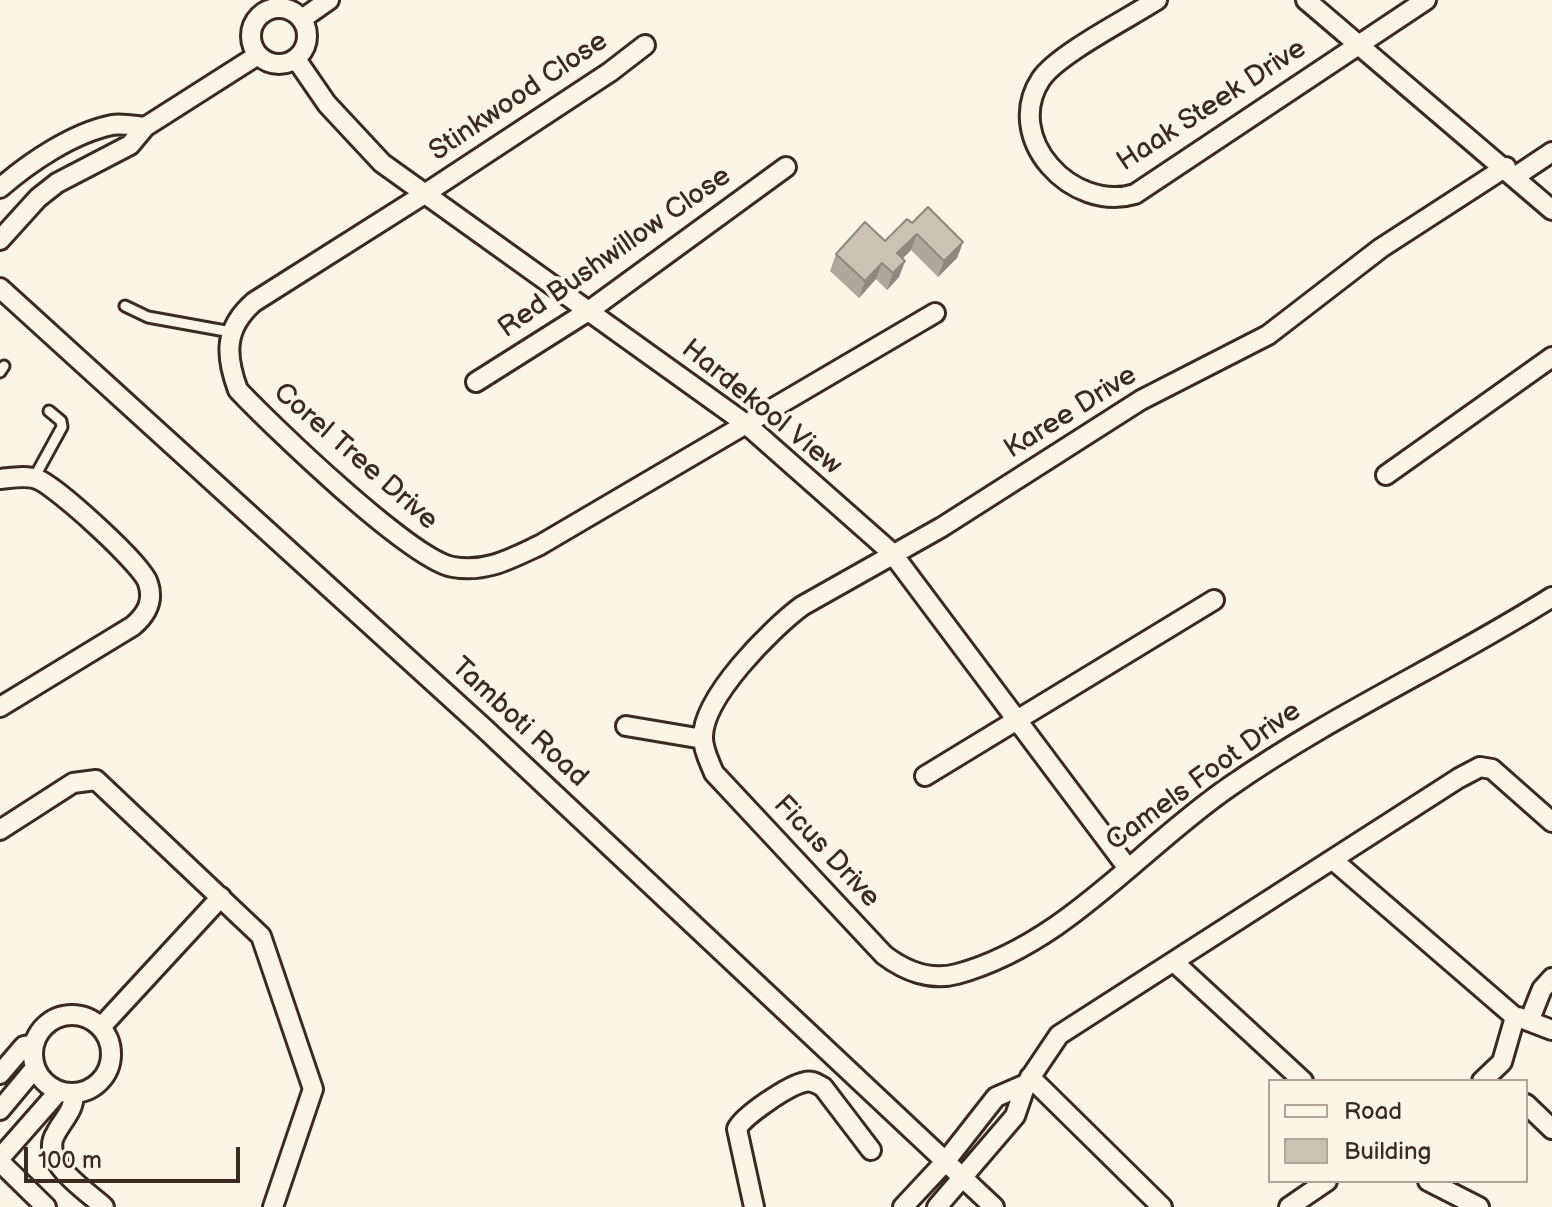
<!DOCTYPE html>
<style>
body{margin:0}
#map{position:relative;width:1552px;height:1207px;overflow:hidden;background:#fcf5e5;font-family:"Balsamiq Sans",sans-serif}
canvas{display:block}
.legend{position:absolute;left:1268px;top:1079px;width:260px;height:104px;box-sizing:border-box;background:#fcf5e5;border:2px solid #afa495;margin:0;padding:10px 14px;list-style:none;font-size:24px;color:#3b2a1e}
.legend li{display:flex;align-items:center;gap:16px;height:40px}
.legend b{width:40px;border:2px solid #afa495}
.scale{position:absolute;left:24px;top:1147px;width:216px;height:36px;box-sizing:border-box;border:4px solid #3b2a1e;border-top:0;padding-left:10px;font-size:24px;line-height:28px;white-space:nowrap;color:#3b2a1e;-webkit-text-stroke:6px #fcf5e5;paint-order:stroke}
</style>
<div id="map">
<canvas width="1552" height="1207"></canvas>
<ul class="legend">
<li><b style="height:10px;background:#fcf5e5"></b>Road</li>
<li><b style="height:22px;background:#ccc2b3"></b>Building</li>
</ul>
<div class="scale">100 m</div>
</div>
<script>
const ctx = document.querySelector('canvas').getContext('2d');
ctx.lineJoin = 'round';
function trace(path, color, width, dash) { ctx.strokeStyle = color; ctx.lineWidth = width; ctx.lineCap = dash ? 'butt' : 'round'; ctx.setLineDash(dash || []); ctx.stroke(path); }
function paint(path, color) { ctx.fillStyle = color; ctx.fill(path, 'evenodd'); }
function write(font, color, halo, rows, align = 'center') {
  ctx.font = font + ' "Balsamiq Sans",sans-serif'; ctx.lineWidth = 8; ctx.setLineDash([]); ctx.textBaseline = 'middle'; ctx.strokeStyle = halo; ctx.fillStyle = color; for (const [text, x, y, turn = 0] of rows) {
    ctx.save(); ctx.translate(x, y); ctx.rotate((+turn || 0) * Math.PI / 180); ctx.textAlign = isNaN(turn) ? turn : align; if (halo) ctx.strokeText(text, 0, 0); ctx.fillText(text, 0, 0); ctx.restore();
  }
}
const service = new Path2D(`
 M125,306L148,317L231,332
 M0,372L4,366
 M34,478L62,427L61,421L49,411`);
const minor = new Path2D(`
 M1157,0C1129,18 1058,54 1041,79C1002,138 1072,213 1135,194L1426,0
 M1306,0L1552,210
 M251 36a28 28 0 1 1 56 0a28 28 0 1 1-56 0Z
 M302,19L329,0
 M645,45L610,72L423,195L254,302C224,328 225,355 238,390C272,426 411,560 453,567C486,573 512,558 540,545L935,313
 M296,59L327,104L382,163L746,424L892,553L1127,867
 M1506,167L1381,248L1268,335L1141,400L942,527L802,606C771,629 702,698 703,738C703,750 710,763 714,773L884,955C905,971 931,981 957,974C1066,944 1139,849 1229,787C1332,715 1446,664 1552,597
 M1516,176L1552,152
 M0,188C30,162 73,133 112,125C122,123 135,126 145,127
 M0,240L38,198L57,183L130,145L145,127L258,55
 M0,288L485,729L994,1207
 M476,382L590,310L786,167
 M1386,475L1552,357
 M0,479C11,478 26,475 37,479C56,486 143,565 148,583C154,601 147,614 133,626L0,707
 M626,726L703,739
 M925,776L1214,600
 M0,830L73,783L96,780L261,936L313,1089L273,1207
 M1333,860L1515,1017L1502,1062L1482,1081
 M1174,962L1303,1081
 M33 1054a39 39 0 1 1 78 0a39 39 0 1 1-78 0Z
 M1518,1017L1552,1030
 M1530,1019L1542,989L1552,978
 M101,1027L221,897
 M0,1074L24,1046L34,1044
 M1030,1077L1162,1207
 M74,1093C74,1111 64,1118 56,1133C38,1161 86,1190 104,1207
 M1526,1104L1552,1129
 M0,1110L35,1068
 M0,1158L59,1091
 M0,1162L46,1207
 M1428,1181L1479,1207
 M754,1207L737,1129C743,1116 789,1085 805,1082C812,1080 817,1084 823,1087L871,1150
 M903,1207L945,1162L996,1097L1026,1084
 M937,1207L1015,1116L1026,1084L1059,1035L1459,778L1480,767L1492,769L1552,822
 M1289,1207L1327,1181`);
const wall = new Path2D(`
 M912,223L963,242L957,258L938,277L911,250L902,259L905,261L899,277L887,290L876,279L859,298L830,271L836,254L885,241Z`);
const shadedWall = new Path2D(`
 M917,234L911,250L891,270L897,253Z
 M963,242L957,258L938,277L944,261Z
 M905,261L899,277L887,290L893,273Z
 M882,263L876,279L859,298L865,281Z`);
const building = new Path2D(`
 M928,207L963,242L944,261L917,234L897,253L905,261L893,273L882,263L865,281L836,254L865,222L885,241L907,219L912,223Z`);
const streetNames = [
 ["Stinkwood Close",519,97,-34],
 ["Haak Steek Drive",1212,106,-33],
 ["Red Bushwillow Close",615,253,-35],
 ["Hardekool View",761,408,39],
 ["Karee Drive",1071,413,-32],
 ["Corel Tree Drive",355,457,41],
 ["Tamboti Road",519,723,43],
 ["Camels Foot Drive",1204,777,-36],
 ["Ficus Drive",826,852,47]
];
trace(service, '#3b2a1e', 15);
trace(minor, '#3b2a1e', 24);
trace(service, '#fcf5e5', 9);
trace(minor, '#fcf5e5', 18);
paint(wall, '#afa79a');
paint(shadedWall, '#8f887d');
paint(building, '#ccc2b3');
trace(building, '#8f887d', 2);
write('28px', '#3b2a1e', '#fcf5e5', streetNames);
</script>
